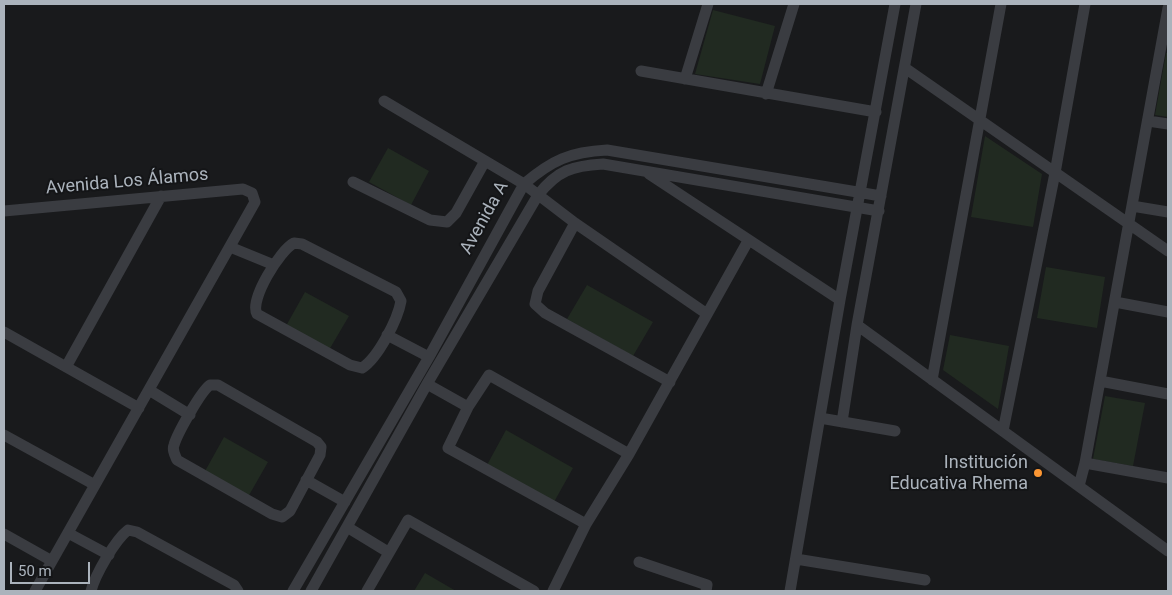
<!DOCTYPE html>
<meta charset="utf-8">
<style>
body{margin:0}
#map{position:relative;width:1172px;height:595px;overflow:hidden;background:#191a1c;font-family:Roboto,sans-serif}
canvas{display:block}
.frame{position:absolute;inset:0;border:5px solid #abb3bc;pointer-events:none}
.scale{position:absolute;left:10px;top:562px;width:80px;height:22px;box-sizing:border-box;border:2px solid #abb3bc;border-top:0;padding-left:6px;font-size:15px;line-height:18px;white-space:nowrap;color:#abb3bc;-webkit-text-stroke:4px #141517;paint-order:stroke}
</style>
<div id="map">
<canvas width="1172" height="595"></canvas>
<div class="frame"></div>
<div class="scale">50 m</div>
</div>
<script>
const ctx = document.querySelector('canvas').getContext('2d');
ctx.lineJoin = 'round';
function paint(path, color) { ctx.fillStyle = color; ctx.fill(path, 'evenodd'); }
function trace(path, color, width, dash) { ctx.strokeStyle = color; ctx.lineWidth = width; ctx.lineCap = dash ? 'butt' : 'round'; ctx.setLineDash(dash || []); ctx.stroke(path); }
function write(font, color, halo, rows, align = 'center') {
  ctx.font = font + ' Roboto,sans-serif'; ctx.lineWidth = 4; ctx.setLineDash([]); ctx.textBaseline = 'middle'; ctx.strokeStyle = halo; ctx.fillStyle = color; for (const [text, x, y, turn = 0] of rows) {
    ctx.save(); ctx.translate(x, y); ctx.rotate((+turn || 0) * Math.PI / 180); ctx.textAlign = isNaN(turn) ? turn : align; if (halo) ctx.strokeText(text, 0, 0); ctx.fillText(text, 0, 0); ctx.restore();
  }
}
const green = new Path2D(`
 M713,10L775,26L760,84L695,74Z
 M1166,53H1168V117L1155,115Z
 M985,136L1042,174L1033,227L971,217Z
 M388,148L429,171L411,205L369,182Z
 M1046,267L1105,277L1097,328L1037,318Z
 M587,285L653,322L633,356L567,319Z
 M305,292L349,316L329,350L286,326Z
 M950,335L1009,346L998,409L943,370Z
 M1105,396L1145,403L1133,466L1093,459Z
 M506,430L573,468L554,502L487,465Z
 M224,437L268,462L248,497L204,473Z
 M425,573L456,591H414Z`);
const street = new Path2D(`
 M905,68L1168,251
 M641,71L876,112
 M685,79L708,4
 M766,94L794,4
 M384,101L524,184L575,223L707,314
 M1148,121L1168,124
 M649,174L840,300
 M353,182L430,220L447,222L456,213L485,161
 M1132,206L1168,212
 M4,211L243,189L252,193L255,202L35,591
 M575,223L538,291L535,304L545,313L670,382
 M294,243L302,244L396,292L401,301C398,319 378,358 362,368L350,365L257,314C249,300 280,250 294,243Z
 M230,247L274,265
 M1115,302L1168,312
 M857,325L1168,551
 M4,332L139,408
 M387,335L429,357
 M66,367L161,196
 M932,380L1001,4
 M1100,381L1168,394
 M427,384L468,407
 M210,385H218L317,442L321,447L320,455L290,511L282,517L272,514L177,460C175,455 172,450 174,445C177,434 201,391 210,385Z
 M149,390L190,415
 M820,418L895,431
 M842,422L857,325L916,4
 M1003,431L1055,173L1085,4
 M4,435L95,485
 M1085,463L1168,478
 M306,480L345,502
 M1079,486L1085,463L1168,8
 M586,524L448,448L468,407L489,375L629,454
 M347,527L388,552
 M68,533L109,555
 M4,534L52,561
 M796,559L925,580
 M639,562L707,585L706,591
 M91,591C95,575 115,540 128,530L137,532L234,585L238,591
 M293,591L429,357L524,184C552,160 570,152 607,150L881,196
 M311,591L427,384L538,195C558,170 572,166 603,164L879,211
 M367,591L408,520L534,591
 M553,591L586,524L629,454L748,241
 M790,591L840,300L895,4`);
const markers = [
 [1038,473,5,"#fb9633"]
];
const streetNames = [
 ["Avenida Los Álamos",127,182,-5],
 ["Avenida A",485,218,-61]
];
const poiNames = [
 ["Institución",1028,463],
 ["Educativa Rhema",1028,484]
];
paint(green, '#212a21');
trace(street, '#3a3c41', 11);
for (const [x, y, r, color] of markers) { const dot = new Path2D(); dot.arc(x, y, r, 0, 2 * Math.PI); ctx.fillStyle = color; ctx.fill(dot); trace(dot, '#141517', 2); }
write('18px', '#abb3bc', '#141517', streetNames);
write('18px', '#abb3bc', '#141517', poiNames, 'right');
</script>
